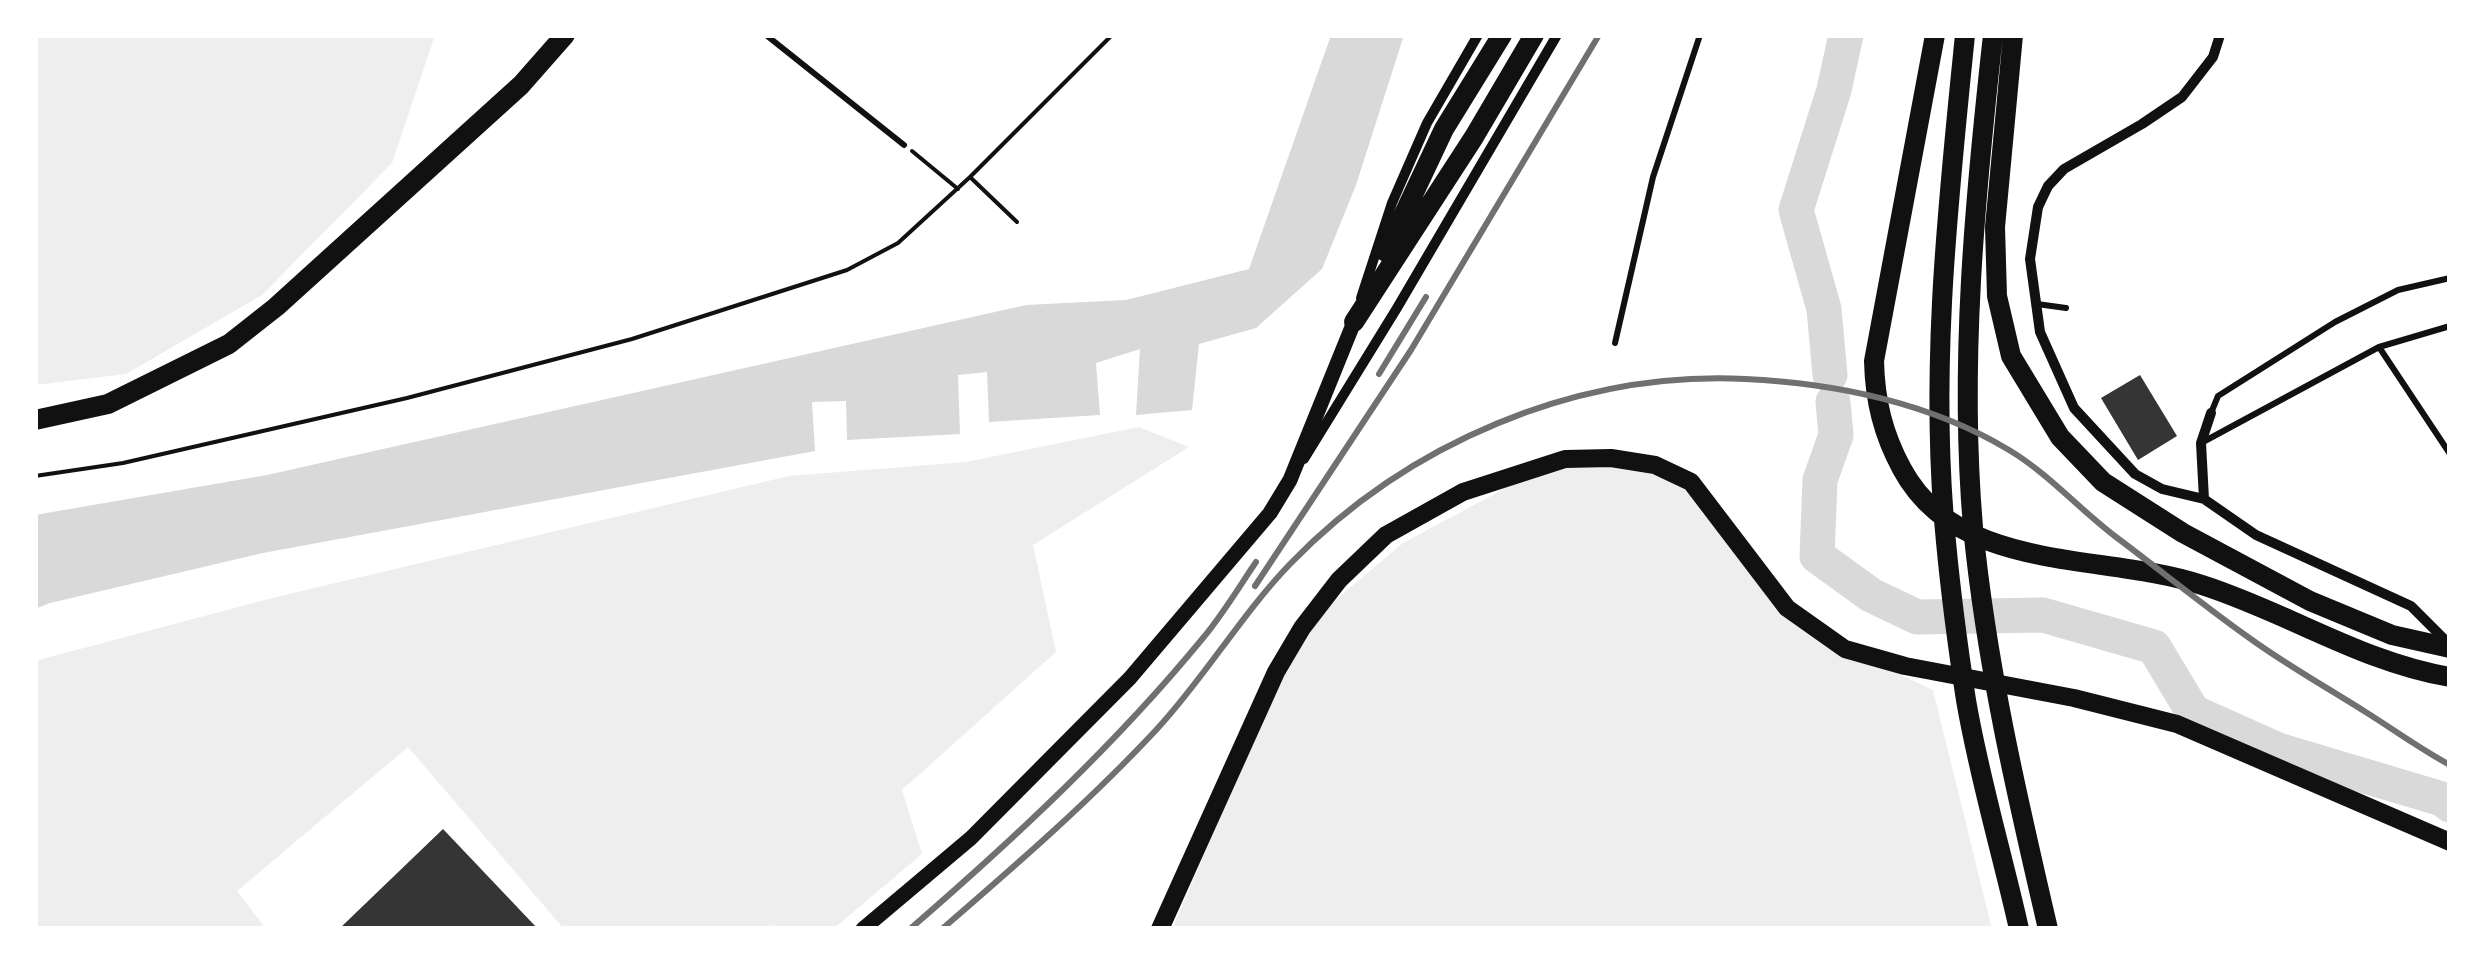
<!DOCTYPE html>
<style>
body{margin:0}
#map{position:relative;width:2485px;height:964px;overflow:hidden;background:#fff;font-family:Helvetica,sans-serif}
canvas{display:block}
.frame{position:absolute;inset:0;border:38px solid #fff;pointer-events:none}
</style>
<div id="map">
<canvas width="2485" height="964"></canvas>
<div class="frame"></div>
</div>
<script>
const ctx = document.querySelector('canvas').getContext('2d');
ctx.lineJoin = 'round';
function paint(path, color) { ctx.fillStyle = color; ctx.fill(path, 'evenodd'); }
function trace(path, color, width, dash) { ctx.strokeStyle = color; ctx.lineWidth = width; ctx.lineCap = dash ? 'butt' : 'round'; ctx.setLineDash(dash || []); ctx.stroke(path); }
const green = new Path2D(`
 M35,35H435L392,163L262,295L126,374L35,385Z
 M1139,427L1189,447L1033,545L1056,652L902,790L922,854L833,929H786L773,925L764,929H564L408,747L237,891L266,929H35V661L272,598L789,476L966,462Z
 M1556,461L1660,462L1821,638L1933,690L1992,929H1172L1302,628L1403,543Z`);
const water = new Path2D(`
 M1331,35H1404L1356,185L1322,269L1256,328L1199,344L1192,410L1136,415L1140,349L1096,363L1100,415L989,422L987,372L958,375L960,434L847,440L846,401L812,402L815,451L263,553L50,603L35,609V515L267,475L1026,305L1126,300L1249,269Z`);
const river = new Path2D(`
 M1830,375L1824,309L1796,210L1834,90L1846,35
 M1833,402L1836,435L1820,480L1817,556L1871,595L1917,617L2043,615L2154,647L2193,712L2278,750L2442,799L2450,805`);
const building = new Path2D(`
 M2140,375L2177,436L2138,460L2101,398Z
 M443,829L538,929H339Z`);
const path = new Path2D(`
 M912,151L958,189
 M970,177L1017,222
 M35,476L123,463L407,398L632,339L847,270L898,243L970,177L1112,35`);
const service = new Path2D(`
 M766,35L904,145
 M2037,304L2066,308
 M1615,343L1653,177L1700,35
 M2379,347L2450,454
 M2211,413L2218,396L2335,322L2398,290L2450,278
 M2203,442L2379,347L2450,326`);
const minor = new Path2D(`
 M2220,35L2213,57L2182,97L2142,124L2064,169L2048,186L2038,207L2030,259L2040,332L2074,408L2135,474L2162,489L2204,499L2256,535L2411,606L2449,644
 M1361,298L1392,203L1427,123L1478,35
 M1304,459L1397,308L1557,35
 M2204,499L2201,443L2211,413`);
const tertiary = new Path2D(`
 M863,929L971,838L1130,678L1270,513L1290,480L1354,322`);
const secondary = new Path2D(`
 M1160,929L1276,672L1302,628L1339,580L1386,535L1463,492L1565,459L1611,458L1655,465L1691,482L1787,608L1845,649L1905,666L2074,698L2177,724L2450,842`);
const primary = new Path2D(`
 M35,420L108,404L229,344L276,307L521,85L565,35`);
const trunk = new Path2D(`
 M1935,35L1874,361C1875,401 1883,434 1902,469C1959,575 2103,552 2202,585C2287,612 2361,662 2450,677
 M1965,35C1948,203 1929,373 1946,542C1951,595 1958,648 1966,700C1979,777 2002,853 2019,929
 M1993,35C1975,197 1959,364 1973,527C1986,663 2017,796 2048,929
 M2013,35L1995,227L1997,296L2011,356L2060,437L2103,482L2183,533L2310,601L2392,635L2450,648
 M1386,252L1444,129L1502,35
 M1354,322L1474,137L1534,35`);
const rail = new Path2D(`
 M1379,374L1426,297
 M1255,586L1411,350L1599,35
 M910,929C1014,839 1116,744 1203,638C1223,614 1239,587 1256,562
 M942,929C1016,865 1090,801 1157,729C1205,677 1241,615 1290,564C1407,443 1576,371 1745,379C1835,383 1931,403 2009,450C2049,474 2079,509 2116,537C2160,570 2203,605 2248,637C2285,664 2326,687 2364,711C2393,729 2420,749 2450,765`);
paint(green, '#eee');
paint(water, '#d9d9d9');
trace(river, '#d9d9d9', 35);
paint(building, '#353535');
trace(path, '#111', 4);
trace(service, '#111', 6);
trace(minor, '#111', 10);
trace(tertiary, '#111', 15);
trace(secondary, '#111', 18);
trace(primary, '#111', 20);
trace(trunk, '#111', 20);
trace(rail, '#707070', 6);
</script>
